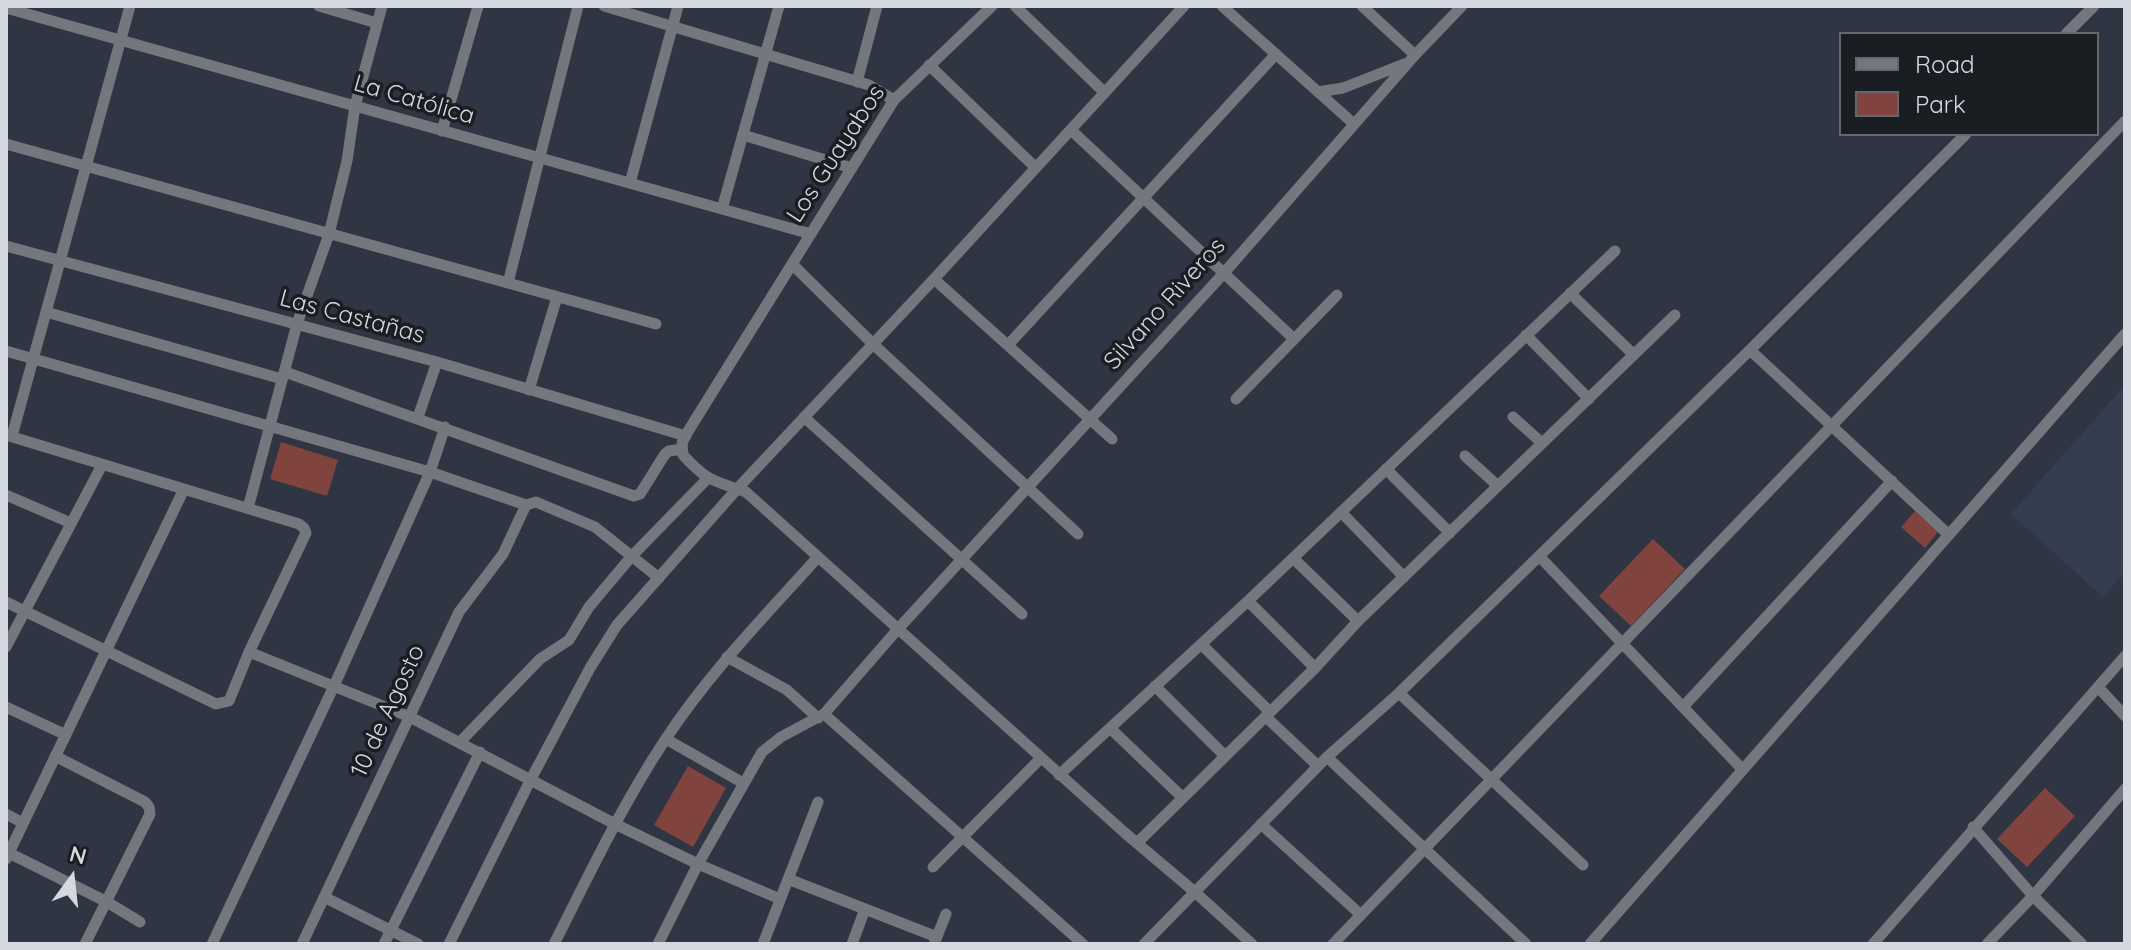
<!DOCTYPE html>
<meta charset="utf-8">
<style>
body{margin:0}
#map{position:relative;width:2131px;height:950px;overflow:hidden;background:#2f3542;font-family:Quicksand,sans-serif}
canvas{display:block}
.frame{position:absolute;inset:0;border:8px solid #d4d8e0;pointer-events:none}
.legend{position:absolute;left:1839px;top:32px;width:260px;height:104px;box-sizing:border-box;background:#1a1d22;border:2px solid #64686e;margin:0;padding:10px 14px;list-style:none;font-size:24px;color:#d4d8e0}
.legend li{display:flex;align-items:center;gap:16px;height:40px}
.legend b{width:40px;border:2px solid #64686e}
.north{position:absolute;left:32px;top:838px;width:80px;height:80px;-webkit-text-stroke:6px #1a1d22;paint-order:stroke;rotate:15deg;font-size:22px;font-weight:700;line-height:32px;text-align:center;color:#d4d8e0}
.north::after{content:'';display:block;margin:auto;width:28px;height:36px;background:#d4d8e0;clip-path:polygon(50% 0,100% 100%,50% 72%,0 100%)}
</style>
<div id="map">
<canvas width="2131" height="950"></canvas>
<div class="frame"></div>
<ul class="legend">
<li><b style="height:10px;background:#74777e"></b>Road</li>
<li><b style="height:22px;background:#81433e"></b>Park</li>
</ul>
<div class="north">N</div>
</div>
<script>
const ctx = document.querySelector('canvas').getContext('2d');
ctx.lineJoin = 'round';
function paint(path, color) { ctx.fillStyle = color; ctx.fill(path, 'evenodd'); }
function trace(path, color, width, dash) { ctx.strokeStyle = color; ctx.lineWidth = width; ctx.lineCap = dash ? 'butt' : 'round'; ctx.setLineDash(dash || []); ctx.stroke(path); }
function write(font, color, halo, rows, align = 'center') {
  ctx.font = font + ' Quicksand,sans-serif'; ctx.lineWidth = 7; ctx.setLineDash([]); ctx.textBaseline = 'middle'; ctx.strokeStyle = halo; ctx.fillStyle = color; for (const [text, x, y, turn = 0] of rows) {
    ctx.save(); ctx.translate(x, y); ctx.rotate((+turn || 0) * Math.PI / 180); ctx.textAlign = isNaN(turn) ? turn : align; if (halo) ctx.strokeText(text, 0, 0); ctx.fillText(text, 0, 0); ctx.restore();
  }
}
const built = new Path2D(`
 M2125,385V572L2103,597L2011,514Z`);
const green = new Path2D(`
 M281,442L338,460L327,496L270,479Z
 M1915,511L1938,532L1925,548L1901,527Z
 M1653,539L1685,569L1631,626L1599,596Z
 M688,766L726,788L693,847L654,825Z
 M2045,788L2075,816L2027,867L1997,839Z`);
const minor = new Path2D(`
 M319,6L377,23
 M604,6L869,85L894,100
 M992,6L894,100L687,433L682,443L683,455C709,483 713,480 746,492L1125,833L1196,893L1252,944
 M1015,6L1104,92
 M1222,6L1354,124
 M1362,6L1415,55
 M6,8L811,234
 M2066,34L2094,6
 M929,65L1036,168
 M857,82L877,6
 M1318,92L1343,88L1404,64
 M1071,130L1293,338
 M442,131L478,6
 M743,135L852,168
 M6,144L656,324
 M630,183L678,6
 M722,209L779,6
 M6,246L437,362L686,436
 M793,265L873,344L1078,534
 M934,279L1112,439
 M508,283L578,6
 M1570,293L1634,355
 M46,312L282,379
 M1526,335L1589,399
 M1008,345L1276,54
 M1750,350L1949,535
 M6,351L430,472L526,505L536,502L595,527L659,578
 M285,372L634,496L640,494L665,454L669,451L682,449
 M529,390L557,297
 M1236,399L1337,295
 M418,417L437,362
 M804,417L1022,614
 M1513,417L1542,443
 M6,435L299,524L304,528L306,533L249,652L229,701L216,704L6,602
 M12,436L130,6
 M1465,456L1498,486
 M1386,469L1450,533
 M6,495L71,523
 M248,508L297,324L329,234L347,161L355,106L382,6
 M1341,512L1404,577
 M1539,556L1743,770
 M1293,558L1358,621
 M1248,601L1315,668
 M1201,644L1270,712
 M6,647L102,465
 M249,652L410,717L615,824L698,864L780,899
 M727,657L787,690L818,718
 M1155,686L1225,756
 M2098,687L2125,716
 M1399,693L1583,865
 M6,707L66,735
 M1683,707L1892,481
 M824,714L1083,944
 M1266,717L1318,766
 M1110,728L1183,798
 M666,739L743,783
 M461,741L540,659L569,640L589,607L631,557L708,478
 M55,756L145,802L149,807L150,814L85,944
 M1327,757L1526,944
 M1059,775L1248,601L1615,251
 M6,814L23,823
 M1261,824L1361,915
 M1973,827L2033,896L2082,944
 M1137,843L1315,668L1358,621L1675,315
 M9,853L107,902L140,922
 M6,859L184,489
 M933,867L1041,758
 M788,879L937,937
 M324,897L418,944
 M212,944L334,686L430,472L445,427
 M302,944L459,612L503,554L526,505
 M384,944L480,752
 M449,944L531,779L590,668L617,625L737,489L934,279L1184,6
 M554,944C589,875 622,805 665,740C709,673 765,616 818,557
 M658,944L698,864L762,752L781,737L824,714L898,629L1224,273L1415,55L1462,6
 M763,944L818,802
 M852,944L865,909
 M934,944L946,914
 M1144,944L1327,757L1399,693L1750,350L1966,134
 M1333,944L2125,121
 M1590,944L2125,334
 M1873,944L2125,656
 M1987,944L2033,896L2125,789`);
const streetNames = [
 ["La Católica",414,100,16],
 ["Los Guayabos",836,154,-57],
 ["Silvano Riveros",1165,304,-48],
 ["Las Castañas",352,317,15],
 ["10 de Agosto",388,711,-65]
];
paint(built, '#353e50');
paint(green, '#81433e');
trace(minor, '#74777e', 11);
write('24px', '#d4d8e0', '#1a1d22', streetNames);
</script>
